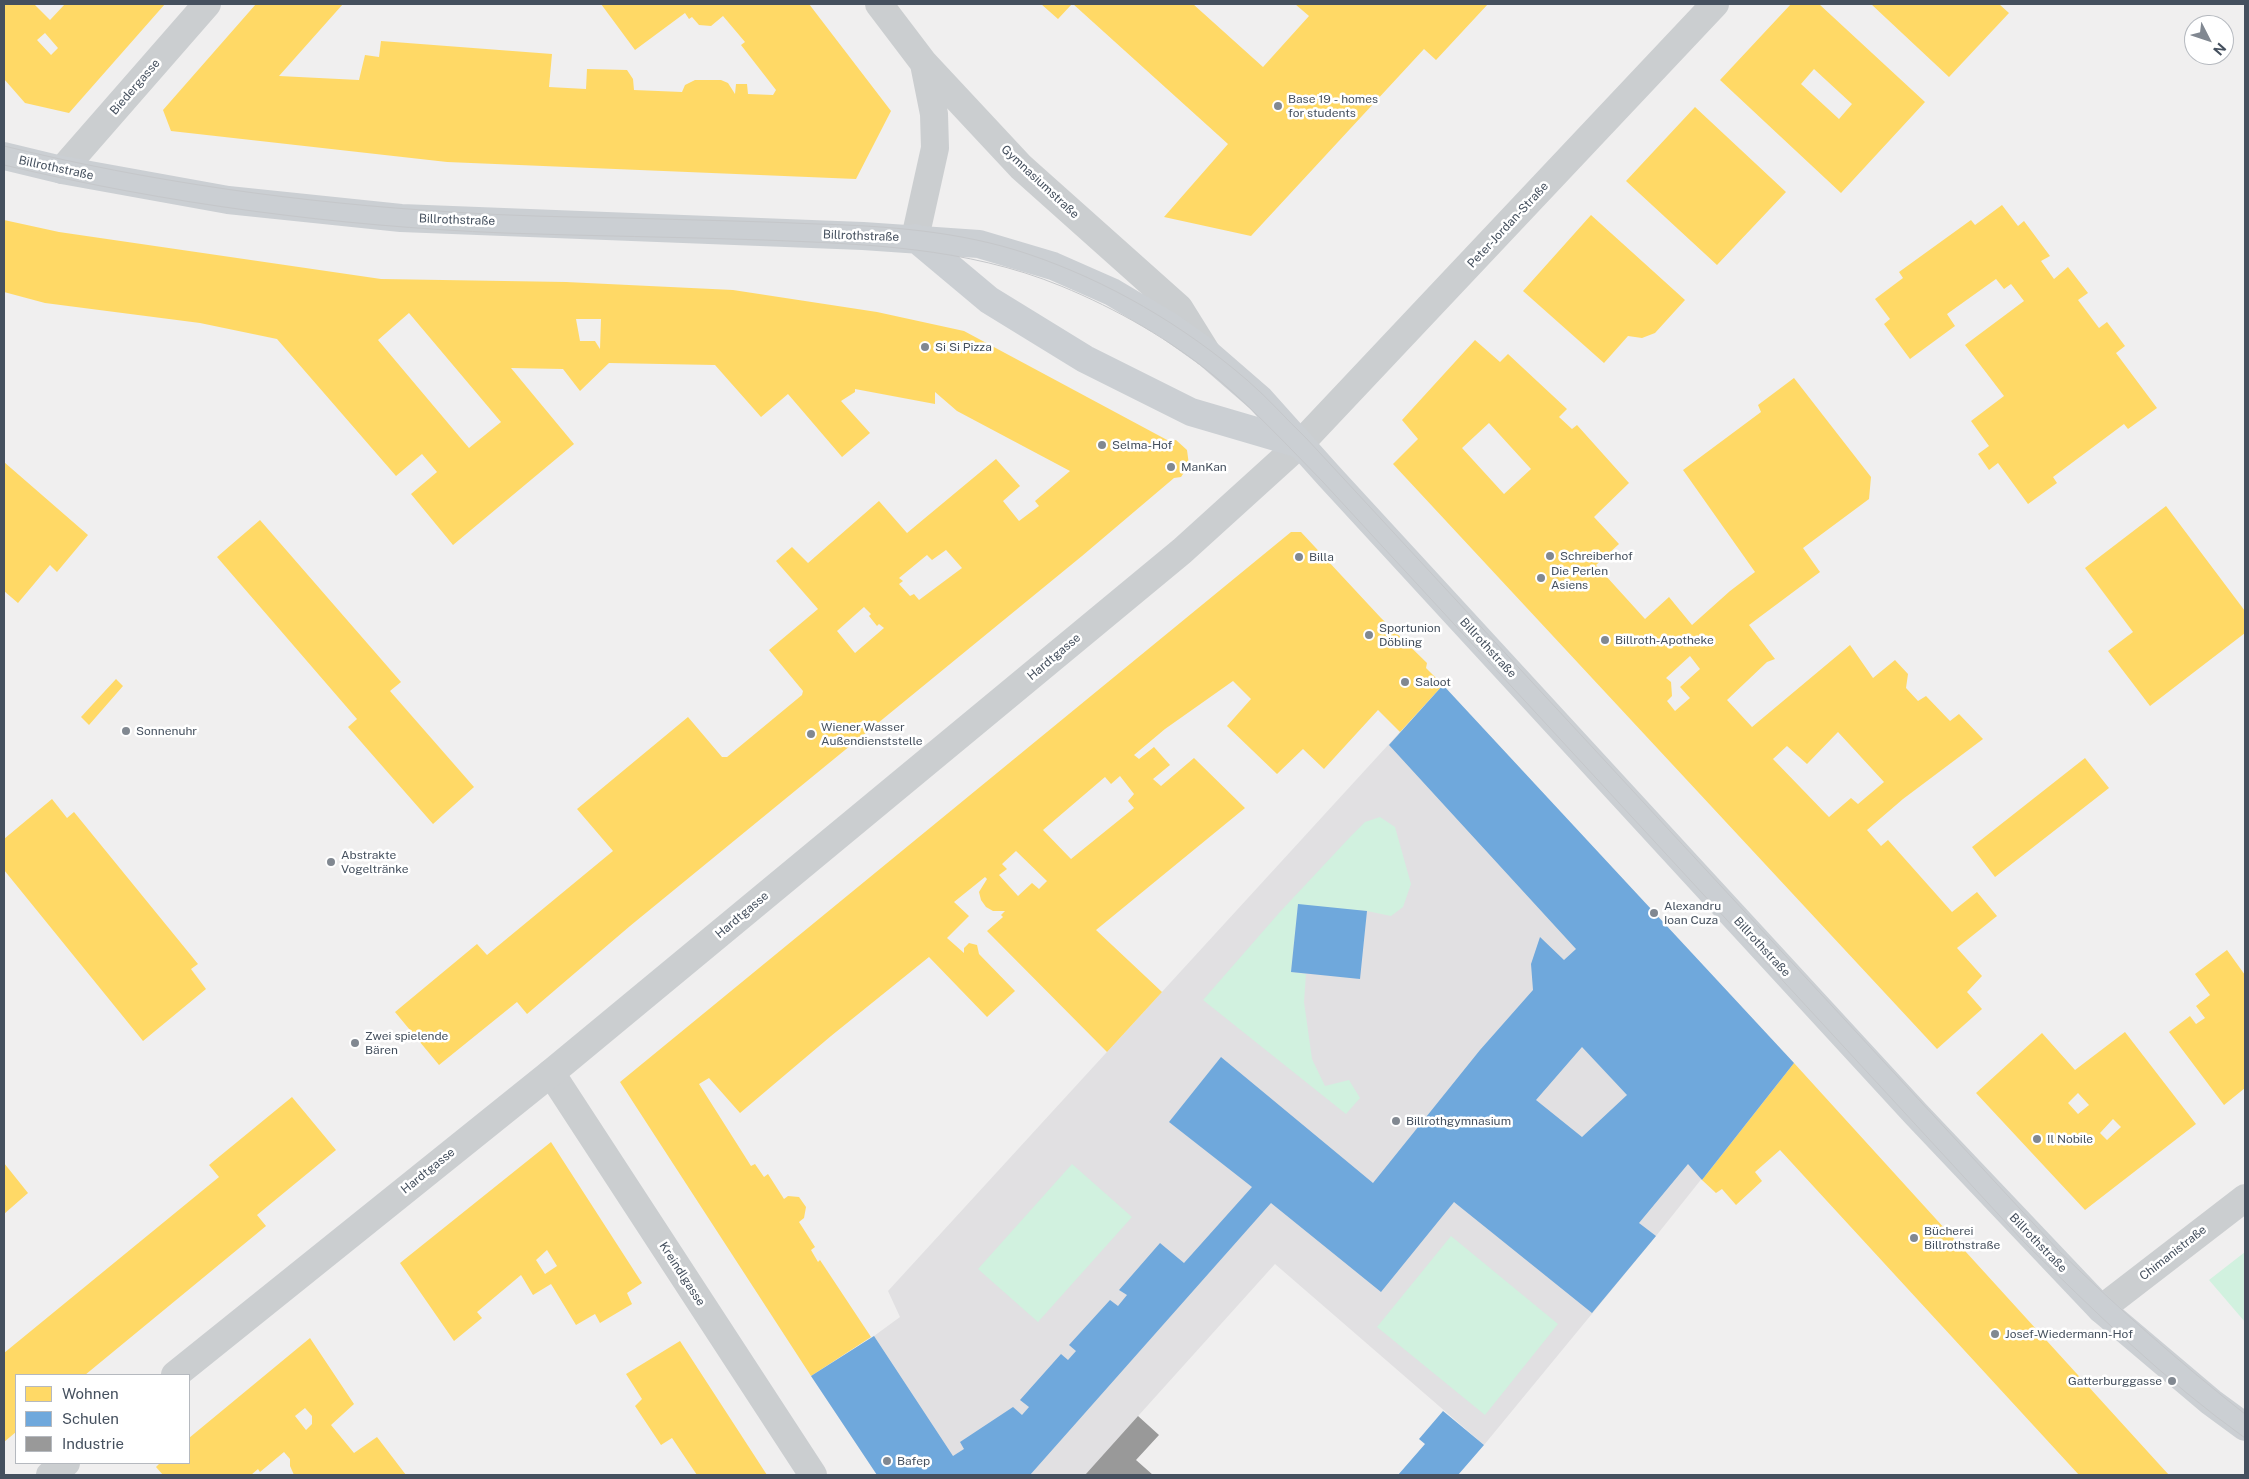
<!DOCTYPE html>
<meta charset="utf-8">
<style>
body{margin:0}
#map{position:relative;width:2249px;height:1479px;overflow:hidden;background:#f0efef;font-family:"Public Sans",sans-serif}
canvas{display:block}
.frame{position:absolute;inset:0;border:5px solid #45505e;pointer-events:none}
.legend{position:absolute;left:15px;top:1374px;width:175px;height:90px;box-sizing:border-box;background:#fff;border:1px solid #b5b9bf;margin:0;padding:6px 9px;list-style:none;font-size:15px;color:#45505e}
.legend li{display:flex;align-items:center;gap:10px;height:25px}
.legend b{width:25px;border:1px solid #b5b9bf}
.north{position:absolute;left:2184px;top:15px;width:50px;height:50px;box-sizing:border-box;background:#fff;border:1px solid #b5b9bf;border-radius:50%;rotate:131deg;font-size:14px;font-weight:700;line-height:20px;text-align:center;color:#45505e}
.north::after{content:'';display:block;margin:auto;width:18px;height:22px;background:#818891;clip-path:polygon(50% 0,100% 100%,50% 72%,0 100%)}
</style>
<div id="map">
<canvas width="2249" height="1479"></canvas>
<div class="frame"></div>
<ul class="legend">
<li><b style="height:14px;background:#ffd966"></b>Wohnen</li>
<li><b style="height:14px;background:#6fa8dc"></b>Schulen</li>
<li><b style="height:14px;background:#999"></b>Industrie</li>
</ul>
<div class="north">N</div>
</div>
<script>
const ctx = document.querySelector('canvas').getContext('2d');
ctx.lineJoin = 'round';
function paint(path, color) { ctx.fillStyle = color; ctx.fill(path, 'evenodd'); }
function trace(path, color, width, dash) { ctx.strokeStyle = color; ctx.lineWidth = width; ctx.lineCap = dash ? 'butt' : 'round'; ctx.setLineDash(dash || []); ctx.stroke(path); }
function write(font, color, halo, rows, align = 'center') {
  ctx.font = font + ' "Public Sans",sans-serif'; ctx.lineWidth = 5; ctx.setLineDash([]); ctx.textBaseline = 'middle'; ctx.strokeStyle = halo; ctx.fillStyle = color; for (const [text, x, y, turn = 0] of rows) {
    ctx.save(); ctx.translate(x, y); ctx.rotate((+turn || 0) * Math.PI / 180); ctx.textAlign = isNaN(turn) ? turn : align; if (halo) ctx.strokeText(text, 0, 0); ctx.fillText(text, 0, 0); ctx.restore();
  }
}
const education = new Path2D(`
 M1443,685L1794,1063L1656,1236L1484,1445L1275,1264L1085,1475H877L811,1376L874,1336L900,1317L888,1291Z`);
const green = new Path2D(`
 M1380,817L1395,827L1411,884L1403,907L1391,916L1367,911L1298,905L1291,972L1306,974L1304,1002L1312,1059L1325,1086L1349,1080L1360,1098L1346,1114L1203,1000L1279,913L1351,836L1365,822Z
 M1072,1164L1132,1217L1038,1322L978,1269Z
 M1451,1236L1558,1324L1485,1415L1377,1327Z
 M2245,1252V1322L2209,1280Z`);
const homes = new Path2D(`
 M4,4H34L50,20L65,4H165L69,113L25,103L4,79ZM45,33L58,48L51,55L37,40Z
 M256,4H343L279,76L359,80L365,55L379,57L381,41L552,54L549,87L586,89L587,69L627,70L633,79L634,90L682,92L685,85L695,80H721L728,83L735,94L736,84H747L748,94L773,95L776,90L741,45L745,42L723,16L711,26L699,25L692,17L689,19L685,13L635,50L601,4H809L891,111L856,179L447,162L171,131L163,110Z
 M1041,4H1072L1058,19Z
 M1073,4H1193L1263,67L1309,16L1295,4H1488L1436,60L1424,49L1251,236L1164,217L1228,144Z
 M1791,4H1819L1925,102L1841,193L1720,80ZM1814,69L1852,104L1839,119L1801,84Z
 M1871,4H1999L2009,13L1949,77Z
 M1695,107L1786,192L1717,265L1626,181Z
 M2002,205L2018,226L2024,221L2050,256L2041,261L2054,279L2068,267L2088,293L2078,300L2099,328L2107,322L2125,346L2116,353L2157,408L2128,429L2124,424L2053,477L2057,483L2028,504L1998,463L1989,470L1978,454L1989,446L1971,421L2004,396L1965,345L2024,301L2011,284L2004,289L1996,279L1947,314L1955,326L1910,359L1884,324L1890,319L1875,299L1903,278L1899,272L1971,220L1975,225Z
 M1591,215L1685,300L1655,333L1642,338L1628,336L1604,363L1523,291Z
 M4,220L59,232L381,279L566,282L733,290L877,312L964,331L1169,441L1176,440L1187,450L1189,465L1181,477L1174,478L1082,556L630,926L527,1014L517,1002L439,1065L395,1012L477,944L487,955L613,851L577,809L688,717L722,757H727L802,695L803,691L769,650L818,609L776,561L792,547L808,563L879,501L907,533L996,459L1020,486L1003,501L1019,521L1039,506L1035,501L1070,471L957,411L935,392V404L855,389V392L841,401L870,433L842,457L788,394L761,417L715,365L609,363L580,391L563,369L511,368L574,444L453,545L411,494L437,472L422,454L396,476L277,339L200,323L45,303L4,292ZM409,313L501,422L469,448L378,340ZM576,319H601L600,349L595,341H580ZM946,550L962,568L919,600L914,594L910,596L899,584L903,581L899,578L927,555L932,560ZM864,607L871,614L869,616L877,626L879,624L884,628L855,653L837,631Z
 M1475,340L1500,362L1508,354L1567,409L1559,417L1572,429L1577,425L1629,483L1594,517L1619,544L1596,565L1645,619L1669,597L1692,625L1730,591L1755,572L1683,470L1761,412L1758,405L1794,378L1871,477L1869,499L1803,548L1820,572L1749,625L1775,659L1767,662L1727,700L1752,727L1850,645L1873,678L1895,660L1908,674L1906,688L1918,701L1926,696L1950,721L1959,714L1983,739L1903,799L1867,830L1881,846L1888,840L1952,912L1977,892L1997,916L1957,948L1982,976L1967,992L1982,1009L1937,1049L1393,464L1418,439L1402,420ZM1489,423L1531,469L1504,494L1462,448ZM1690,656L1700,669L1680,687L1690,698L1675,711L1667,701L1672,696L1671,682L1666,678ZM1838,732L1884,782L1858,804L1851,798L1829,817L1773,759L1787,746L1807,764Z
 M4,462L88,535L57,572L50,565L18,603L4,591Z
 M2166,506L2245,611V633L2150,706L2108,651L2133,632L2085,568Z
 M260,520L401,682L390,691L474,787L433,824L348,727L357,719L217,557Z
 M1291,532H1301L1381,618L1427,663L1426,668L1443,685L1400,732L1378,710L1324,769L1303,749L1277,774L1227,726L1251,699L1233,681L1165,729L1134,755L1139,759L1154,747L1170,765L1153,779L1161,786L1194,758L1245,808L1096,930L1162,992L1107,1052L987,931L1003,917L1001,915L1005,911H993L986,907L981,900L979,892L987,879L985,877L954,902L969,916L947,938L964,953V948L969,943L977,945L979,954L1015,991L987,1017L929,957L831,1036L740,1113L709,1078L699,1084L751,1166L755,1164L764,1177L768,1174L784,1199L788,1196L799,1197L806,1207L804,1218L799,1222L815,1247L811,1250L818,1262L820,1260L871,1337L811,1376L620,1082ZM1120,776L1134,794L1128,801L1134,808L1071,859L1043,830L1105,777L1111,784ZM1016,851L1047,881L1039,889L1032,883L1018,896L999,875L1007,869L1002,864Z
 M116,679L123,686L89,725L81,717Z
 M2085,758L2109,788L1995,877L1972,847Z
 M52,799L67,818L74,812L198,964L191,969L206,989L143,1041L4,870V839Z
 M2227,950L2245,975V1088L2224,1105L2169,1032L2190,1016L2196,1024L2205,1018L2196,1006L2210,995L2195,974Z
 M2125,1032L2196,1124L2085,1210L1976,1093L2042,1033L2075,1070ZM2078,1093L2089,1105L2078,1114L2068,1103ZM2113,1119L2121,1127L2107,1140L2100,1133Z
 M1794,1063L2158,1463L2169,1475H2079L1780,1150L1755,1172L1762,1181L1736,1205L1722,1189L1716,1193L1702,1180Z
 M292,1097L336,1150L257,1215L266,1226L85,1375H16V1432L4,1442V1353L219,1177L209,1165Z
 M551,1142L642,1283L627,1293L632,1304L600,1323L595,1314L576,1325L551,1284L533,1295L521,1275L477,1312L482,1318L454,1341L400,1263ZM547,1250L557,1266L545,1274L536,1260Z
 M4,1163L28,1193L4,1214Z
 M310,1338L354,1404L331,1425L354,1453L377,1437L406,1475H294L290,1466V1459L284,1452L260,1472L258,1469L251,1475H163L156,1467L160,1463H189V1438ZM305,1408L312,1416V1424L306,1430L295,1416Z
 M680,1341L767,1475H697L672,1438L661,1445L635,1406L642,1399L626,1374Z`);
const schools = new Path2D(`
 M1443,685L1794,1063L1702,1180L1688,1164L1639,1223L1656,1236L1592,1313L1454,1202L1381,1292L1271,1203L1030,1475H877L811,1376L874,1336L953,1456L964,1449L960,1442L1013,1407L1022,1415L1029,1407L1020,1400L1061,1354L1068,1360L1076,1351L1069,1345L1110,1300L1118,1306L1127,1295L1119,1290L1160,1243L1184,1263L1252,1187L1169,1122L1221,1057L1373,1183L1480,1050L1533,990L1531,964L1540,937L1564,960L1576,949L1389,745ZM1582,1047L1627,1095L1582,1137L1536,1100Z
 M1298,904L1367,911L1360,979L1291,972Z
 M1443,1411L1484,1445L1458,1475H1398L1425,1444L1419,1439Z`);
const industry = new Path2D(`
 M1138,1416L1159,1435L1136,1460L1153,1475H1085Z`);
const minor = new Path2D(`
 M62,170L207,4
 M551,1073L813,1475`);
const tertiary = new Path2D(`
 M879,4L923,62L1021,167L1179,308L1207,353
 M915,238L935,148L934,114L924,64
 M2101,1309L2245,1198
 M175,1375L551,1073L1182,551L1300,444L1715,4
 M50,1475L66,1463`);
const secondary = new Path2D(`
 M4,156L62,170L228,200L401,218L863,236L979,244L1053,266L1112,292L1169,326L1207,353L1260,399L1329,476L1916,1114L2101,1309L2211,1402L2245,1427
 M915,238L989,300L1085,359L1191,412L1300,444`);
const tram = new Path2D(`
 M4,146C150,182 302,203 452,212C510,216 567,217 624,218C689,220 753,221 817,224C887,226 960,231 1028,254C1108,281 1183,325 1247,380C1268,398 1286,419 1306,438L2059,1251C2118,1308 2180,1363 2245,1414
 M4,165C168,204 336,226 504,233C591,236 678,237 764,240C865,244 966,247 1061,286C1117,309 1171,340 1218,379C1255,411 1289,447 1323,482L2022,1240C2093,1310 2164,1380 2245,1438`);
const markers = [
 [1278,106,5,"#818891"],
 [925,347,5,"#818891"],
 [1102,445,5,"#818891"],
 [1171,467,5,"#818891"],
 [1550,556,5,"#818891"],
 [1299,557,5,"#818891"],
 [1541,578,5,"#818891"],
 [1369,635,5,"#818891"],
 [1605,640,5,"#818891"],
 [1405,682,5,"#818891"],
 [126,731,5,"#818891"],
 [811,734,5,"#818891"],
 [331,862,5,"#818891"],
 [1654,913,5,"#818891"],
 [355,1043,5,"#818891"],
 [1396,1121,5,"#818891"],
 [2037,1139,5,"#818891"],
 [1914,1238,5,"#818891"],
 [1995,1334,5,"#818891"],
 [2172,1381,5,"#818891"],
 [887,1461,5,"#818891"]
];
const streetNames = [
 ["Biedergasse",135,87,-49],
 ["Billrothstraße",56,168,12],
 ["Gymnasiumstraße",1040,182,43],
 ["Billrothstraße",457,220,2],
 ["Peter-Jordan-Straße",1508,225,-47],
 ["Billrothstraße",861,236,2],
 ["Billrothstraße",1488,648,47],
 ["Hardtgasse",1054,657,-40],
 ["Hardtgasse",742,915,-40],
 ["Billrothstraße",1762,947,47],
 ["Hardtgasse",428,1171,-39],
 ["Billrothstraße",2038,1243,46],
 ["Chimanistraße",2173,1253,-38],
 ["Kreindlgasse",682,1274,57]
];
const poiNames = [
 ["Base 19 - homes",1288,99],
 ["for students",1288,113],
 ["Si Si Pizza",935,347],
 ["Selma-Hof",1112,445],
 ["ManKan",1181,467],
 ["Schreiberhof",1560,556],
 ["Billa",1309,557],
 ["Die Perlen",1551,571],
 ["Asiens",1551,585],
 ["Sportunion",1379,628],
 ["Döbling",1379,642],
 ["Billroth-Apotheke",1615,640],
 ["Saloot",1415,682],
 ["Wiener Wasser",821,727],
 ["Außendienststelle",821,741],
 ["Sonnenuhr",136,731],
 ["Abstrakte",341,855],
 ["Vogeltränke",341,869],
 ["Alexandru",1664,906],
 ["Ioan Cuza",1664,920],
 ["Zwei spielende",365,1036],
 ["Bären",365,1050],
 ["Billrothgymnasium",1406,1121],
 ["Il Nobile",2047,1139],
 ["Bücherei",1924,1231],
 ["Billrothstraße",1924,1245],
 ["Josef-Wiedermann-Hof",2005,1334],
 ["Gatterburggasse",2162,1381,"right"],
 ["Bafep",897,1461]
];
paint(education, '#e1e0e2');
paint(green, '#d1f1df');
paint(homes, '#ffd966');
paint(schools, '#6fa8dc');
paint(industry, '#999');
trace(minor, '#cbced0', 28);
trace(tertiary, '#cbced0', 28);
trace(secondary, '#cbcfd3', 28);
trace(tram, '#c5c7ca', 1);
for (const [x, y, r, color] of markers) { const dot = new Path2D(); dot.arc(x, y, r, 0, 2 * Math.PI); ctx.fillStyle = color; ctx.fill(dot); trace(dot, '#fff', 2); }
write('12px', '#45505e', '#fff', streetNames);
write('12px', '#45505e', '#fff', poiNames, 'left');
</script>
